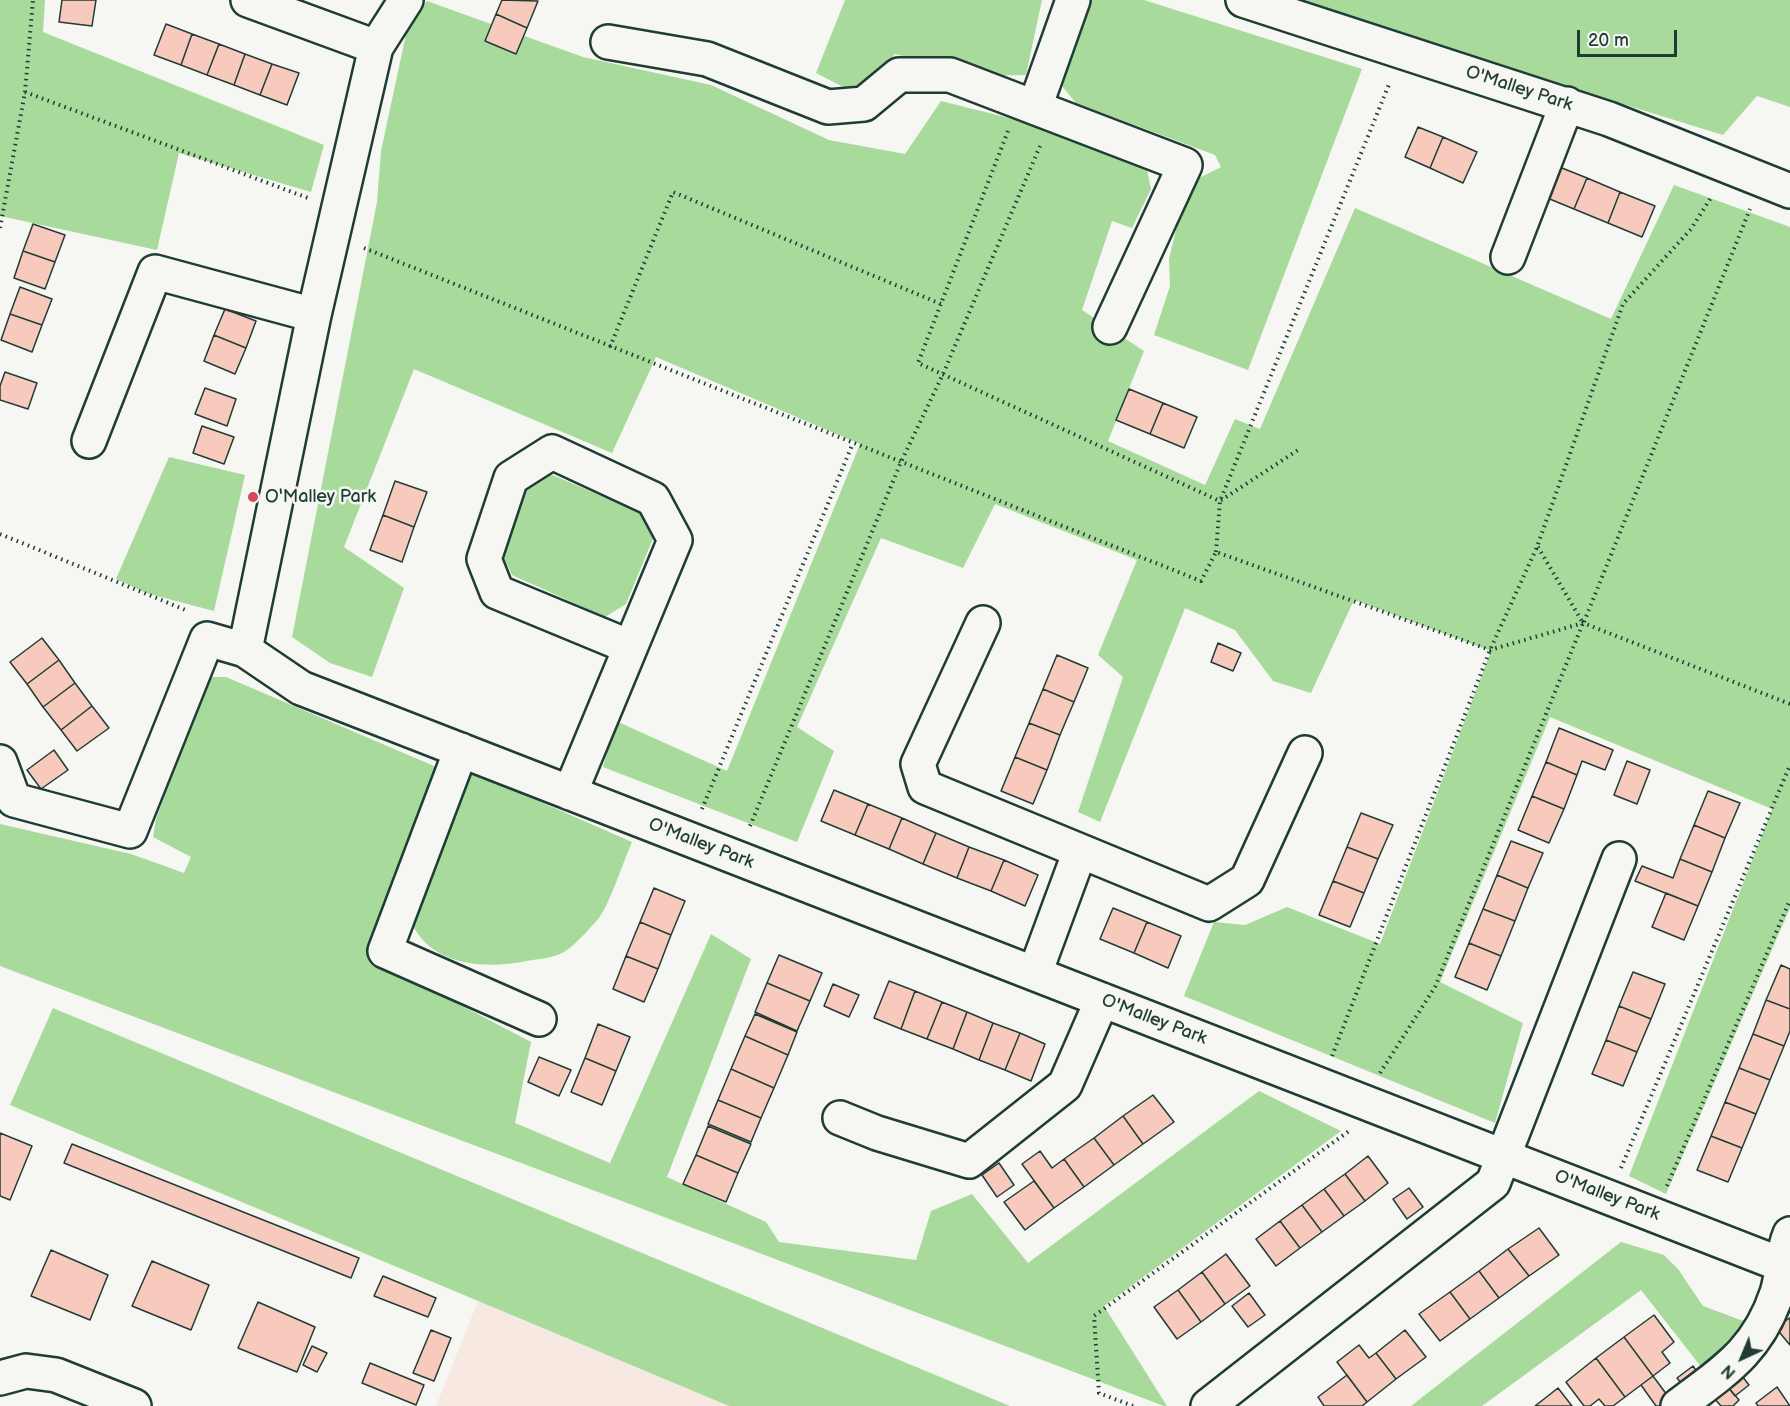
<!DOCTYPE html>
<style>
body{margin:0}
#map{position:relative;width:1790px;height:1406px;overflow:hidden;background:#f6f6f2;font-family:"Balsamiq Sans",sans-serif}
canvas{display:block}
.north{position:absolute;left:1712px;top:1328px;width:60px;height:60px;-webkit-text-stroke:4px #f6f6f2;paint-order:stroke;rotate:224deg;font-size:16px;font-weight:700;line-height:24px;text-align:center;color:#1f3d34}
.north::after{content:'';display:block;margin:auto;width:21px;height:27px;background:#1f3d34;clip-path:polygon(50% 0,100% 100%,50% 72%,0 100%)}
.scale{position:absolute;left:1577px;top:30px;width:100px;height:27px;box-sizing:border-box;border:3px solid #1f3d34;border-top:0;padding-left:8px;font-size:18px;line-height:21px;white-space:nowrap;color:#1f3d34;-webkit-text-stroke:4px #f6f6f2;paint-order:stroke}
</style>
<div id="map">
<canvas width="1790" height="1406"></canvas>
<div class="north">N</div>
<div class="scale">20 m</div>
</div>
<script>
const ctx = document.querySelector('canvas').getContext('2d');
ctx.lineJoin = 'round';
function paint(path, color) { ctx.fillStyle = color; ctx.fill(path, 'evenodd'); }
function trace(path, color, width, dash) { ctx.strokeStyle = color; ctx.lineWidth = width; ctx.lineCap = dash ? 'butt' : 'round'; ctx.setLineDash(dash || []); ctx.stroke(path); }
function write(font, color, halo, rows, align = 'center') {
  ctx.font = font + ' "Balsamiq Sans",sans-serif'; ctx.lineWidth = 5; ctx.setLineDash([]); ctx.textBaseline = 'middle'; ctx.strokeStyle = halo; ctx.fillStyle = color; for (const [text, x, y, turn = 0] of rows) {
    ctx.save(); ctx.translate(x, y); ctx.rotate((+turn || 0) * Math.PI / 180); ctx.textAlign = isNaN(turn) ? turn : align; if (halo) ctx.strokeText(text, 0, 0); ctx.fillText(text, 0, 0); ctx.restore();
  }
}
const built = new Path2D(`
 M478,1301L729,1406H436Z`);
const green = new Path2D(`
 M0,0H45L43,32L324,145L311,192L179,153L157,250L0,216Z
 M845,0H1042L1026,75L981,76L895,54L855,93L816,73Z
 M1089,0H1144L1362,69L1248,370L1154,335L1170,286L1169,259L1179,217L1195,180L1221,167L1215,155L1076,103L1057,80Z
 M1285,0H1790V107L1757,96L1723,135Z
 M427,1L583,57L711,85L829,140L905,154L941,101L1097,140L1146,165L1151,189L1132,228L1112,221L1082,310L1144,351L1108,441L1205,485L1235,419L1260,429L1355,208L1611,319L1674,185L1790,227V908L1666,1194L1629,1176L1772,809L1550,717L1440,982L1523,1023L1495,1123L1184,996L1214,922L1245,925L1287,907L1380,944L1491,651L1354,600L1311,693L1273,681L1235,630L1185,608L1100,822L1078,812L1123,677L1098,655L1137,560L995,504L963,568L881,538L797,727L834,751L797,842L603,767L616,721L727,771L860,444L656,357L612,453L414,369L344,547L404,588L372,677L330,663L292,637L377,202L381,151L408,25Z
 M169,457L245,475L214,611L146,593L116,579Z
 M548,473L648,516L654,536L626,604L605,617L512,575L500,550L523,483Z
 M207,677H226L434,766L436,792L373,959L531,1042L515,1123L610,1163L711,934L751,959L667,1177L766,1222L779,1242L916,1260L931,1211L972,1194L1028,1263L1259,1091L1341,1131L1104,1306L1167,1406H1164L0,966V824L131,854L184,873L191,857L153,837L156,819Z
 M470,771L632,842C623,862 611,901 599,918C590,928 574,947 562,953C552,958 538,959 527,961C484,969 432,967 411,922Z
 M53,1008L1010,1406H729L10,1105Z
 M1621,1242L1664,1255L1678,1269L1703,1306L1746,1322L1702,1368L1641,1290L1482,1406H1411Z`);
const building = new Path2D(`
 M62,0H96L92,26L59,22Z
 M502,0L538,1L527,28L496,14Z
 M496,14L527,28L516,54L485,41Z
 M166,24L192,34L181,65L154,55Z
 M192,34L219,44L207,75L181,65Z
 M219,44L245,54L234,85L207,75Z
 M245,54L272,64L260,95L234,85Z
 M272,64L299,73L287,105L260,95Z
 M1418,127L1443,137L1430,168L1405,157Z
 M1443,137L1477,152L1463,183L1430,168Z
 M1552,164L1587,178L1574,209L1540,195Z
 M1587,178L1620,192L1608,223L1574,209Z
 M1620,192L1655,206L1642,237L1608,223Z
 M33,224L65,235L55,262L23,251Z
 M23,251L55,262L45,289L14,278Z
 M20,287L52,299L42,325L10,314Z
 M225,309L256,321L246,348L214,335Z
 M10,314L42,325L32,352L1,340Z
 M214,335L246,348L235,374L204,361Z
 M5,372L37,383L28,409L0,400V386Z
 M205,388L236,399L227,426L195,414Z
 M1129,389L1163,403L1150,434L1116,420Z
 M1163,403L1197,417L1184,448L1150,434Z
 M202,426L234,437L224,464L193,453Z
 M395,481L427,492L414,527L383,515Z
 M383,515L414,527L402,562L370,550Z
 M42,638L59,660L27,684L10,662Z
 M1218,643L1241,653L1233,671L1211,662Z
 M1057,655L1088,668L1074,702L1043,689Z
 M59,660L75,683L43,707L27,684Z
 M75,683L92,706L61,730L43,707Z
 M1043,689L1074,702L1060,735L1029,723Z
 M92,706L109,728L77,751L61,730Z
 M1029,723L1060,735L1047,770L1015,757Z
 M1559,728L1613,750L1605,770L1582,761L1577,775L1546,762Z
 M54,750L68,770L41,789L27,770Z
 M1015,757L1047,770L1033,804L1001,791Z
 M1627,761L1650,770L1637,804L1614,795Z
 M1546,762L1577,775L1564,809L1532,796Z
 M834,790L868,804L855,835L821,821Z
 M1708,791L1740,803L1725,838L1694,825Z
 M1532,796L1564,809L1549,843L1518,830Z
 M868,804L902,818L889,849L855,835Z
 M1361,813L1393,825L1378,859L1347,847Z
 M902,818L936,833L923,864L889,849Z
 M1694,825L1725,838L1712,872L1680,859Z
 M936,833L969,847L957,878L923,864Z
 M1511,841L1543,853L1528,888L1497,875Z
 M969,847L1004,860L991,891L957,878Z
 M1347,847L1378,859L1364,893L1333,881Z
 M1680,859L1712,872L1698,906L1635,881L1642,866L1673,878Z
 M1004,860L1038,875L1025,906L991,891Z
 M1497,875L1528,888L1515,921L1483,909Z
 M1333,881L1364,893L1350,927L1319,915Z
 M654,888L685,901L671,935L640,922Z
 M1666,893L1698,906L1684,940L1652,927Z
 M1113,908L1147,922L1134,953L1100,939Z
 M1483,909L1515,921L1501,956L1469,943Z
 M640,922L671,935L658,969L626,956Z
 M1147,922L1181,936L1168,968L1134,953Z
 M1469,943L1501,956L1487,990L1455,977Z
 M779,955L822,973L810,1001L767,983Z
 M626,956L658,969L644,1002L613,989Z
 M1781,965L1790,969V1009L1766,1000Z
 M1633,972L1665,984L1651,1019L1619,1006Z
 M889,981L915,991L901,1029L874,1018Z
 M767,983L810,1001L797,1031L755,1012Z
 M833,984L859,995L849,1017L824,1006Z
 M915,991L942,1002L927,1039L901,1029Z
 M1766,1000L1790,1009V1031L1784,1046L1753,1034Z
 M942,1002L967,1012L953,1049L927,1039Z
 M1619,1006L1651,1019L1637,1052L1606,1040Z
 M967,1012L993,1023L979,1060L953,1049Z
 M755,1014L797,1032L788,1055L745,1036Z
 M993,1023L1020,1033L1005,1070L979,1060Z
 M598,1024L630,1037L616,1071L585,1058Z
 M1020,1033L1045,1044L1031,1081L1005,1070Z
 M1753,1034L1784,1046L1770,1080L1739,1068Z
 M745,1036L788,1055L774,1088L731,1069Z
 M1606,1040L1637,1052L1623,1086L1592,1074Z
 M539,1057L571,1070L559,1096L528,1082Z
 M585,1058L616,1071L602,1105L571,1092Z
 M1739,1068L1770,1080L1756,1114L1725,1102Z
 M731,1069L774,1088L761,1118L718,1100Z
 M1153,1095L1174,1122L1143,1144L1123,1116Z
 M718,1100L761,1118L751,1142L708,1124Z
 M1725,1102L1756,1114L1742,1148L1711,1136Z
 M1123,1116L1143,1144L1114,1165L1094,1138Z
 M708,1126L751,1144L738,1173L696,1155Z
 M0,1133L32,1146L10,1200L0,1196Z
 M1711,1136L1742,1148L1728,1182L1697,1170Z
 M1094,1138L1114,1165L1084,1187L1064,1159Z
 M72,1144L359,1258L351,1278L64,1163Z
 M1040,1151L1052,1168L1064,1159L1084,1187L1054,1208L1022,1164Z
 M696,1155L738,1173L726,1202L683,1184Z
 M1368,1156L1388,1183L1365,1201L1345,1174Z
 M999,1163L1014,1185L997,1197L982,1175Z
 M1345,1174L1365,1201L1344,1216L1324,1189Z
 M1034,1181L1054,1208L1025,1230L1004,1202Z
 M1409,1188L1423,1207L1407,1219L1393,1199Z
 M1324,1189L1344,1216L1322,1232L1302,1205Z
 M1302,1205L1322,1232L1300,1248L1280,1221Z
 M1280,1221L1300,1248L1276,1266L1256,1239Z
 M1539,1228L1559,1255L1529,1276L1508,1249Z
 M1508,1249L1529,1276L1499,1298L1479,1271Z
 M51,1250L108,1275L90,1320L31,1296Z
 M1226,1254L1250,1286L1225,1304L1202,1272Z
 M152,1261L209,1285L191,1330L132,1306Z
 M1479,1271L1499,1298L1470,1319L1450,1292Z
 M1202,1272L1225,1304L1201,1322L1178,1290Z
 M383,1276L436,1298L428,1317L374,1296Z
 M1178,1290L1201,1322L1177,1339L1154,1307Z
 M1450,1292L1470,1319L1440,1341L1419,1314Z
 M1249,1293L1265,1315L1248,1327L1232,1306Z
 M258,1302L315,1327L297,1372L238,1348Z
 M1654,1315L1674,1342L1662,1352L1670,1363L1653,1376L1624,1337Z
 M1790,1318V1345L1775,1327Z
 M431,1330L451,1338L434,1381L413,1373Z
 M1405,1330L1426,1357L1396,1379L1376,1353Z
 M1624,1337L1653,1376L1625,1397L1596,1358Z
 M1359,1345L1369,1358L1376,1353L1396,1379L1367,1402L1337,1362Z
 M312,1346L327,1353L317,1372L303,1365Z
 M1596,1358L1625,1397L1613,1406H1605L1599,1399L1590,1406H1584L1566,1382Z
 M370,1363L424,1385L416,1405L362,1383Z
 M1693,1366L1700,1376L1685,1388L1677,1378Z
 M1347,1375L1367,1402L1362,1406H1324L1318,1397Z
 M1653,1376L1670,1399L1660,1406H1656L1641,1385Z
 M1742,1376L1749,1385L1735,1396L1728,1387Z
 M1728,1387L1739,1400L1733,1406H1721L1714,1398Z
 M1777,1387L1790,1406H1758L1756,1403Z
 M1558,1388L1572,1406H1535Z`);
const path = new Path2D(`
 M25,92L308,198
 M1008,131L918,363L1220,501L1298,450
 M0,228L25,92L33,0
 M364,248L1201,581L1216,552L1490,650L1583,623L1790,704
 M610,347L673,192L941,304
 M0,534L188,611
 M1216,552L1220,501L1390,82
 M1584,622L1750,209
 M702,809L853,443
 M750,826L901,462L943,374L1040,146
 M1332,1056L1490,650L1537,547L1623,304L1691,229L1712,196
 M1380,1073L1435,987L1583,623L1538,547
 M1621,1168L1790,765
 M1667,1186L1790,900
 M1133,1406L1099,1393L1094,1316L1349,1131`);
const minor = new Path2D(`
 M248,0L376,47
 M406,0L376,47L314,315L245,650L301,688L1790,1268
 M1243,0L1609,119L1790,191
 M608,42L707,59L828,107L864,104L899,75H950L1185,165L1110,327
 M1035,107L1073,0
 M1508,257L1567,104
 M89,441L155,272L314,315
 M983,623L918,764L925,787L1209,904L1247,880L1305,753
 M461,750L385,951L539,1019
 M0,762L14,800L130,831L207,639L245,650
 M570,793L675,540L653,499L552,452L511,478L484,559L497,592L630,647
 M1035,973L1080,851
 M840,1118L877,1133L969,1161L1065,1085L1102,1000
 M0,1378L26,1371L56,1375L134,1406
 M1208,1406L1493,1183L1619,859
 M1678,1406C1724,1371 1758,1351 1777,1293C1783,1274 1782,1253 1790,1234`);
const markers = [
 [253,497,6,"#d1495b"]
];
const streetNames = [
 ["O'Malley Park",1519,89,18],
 ["O'Malley Park",701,844,21],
 ["O'Malley Park",1154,1020,21],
 ["O'Malley Park",1607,1196,21]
];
const poiNames = [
 ["O'Malley Park",265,497]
];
paint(built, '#f7e9e2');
paint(green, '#a8da9c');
paint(building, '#f8cabd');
trace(building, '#1f3d34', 1.5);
trace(minor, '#1f3d34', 38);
trace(path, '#1f3d34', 4, [1.5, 4.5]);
trace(minor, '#f6f6f2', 33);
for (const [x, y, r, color] of markers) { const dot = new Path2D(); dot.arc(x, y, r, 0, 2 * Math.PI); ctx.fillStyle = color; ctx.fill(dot); trace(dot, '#f6f6f2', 2); }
write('18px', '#1f3d34', '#f6f6f2', streetNames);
write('18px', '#1f3d34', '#f6f6f2', poiNames, 'left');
</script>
